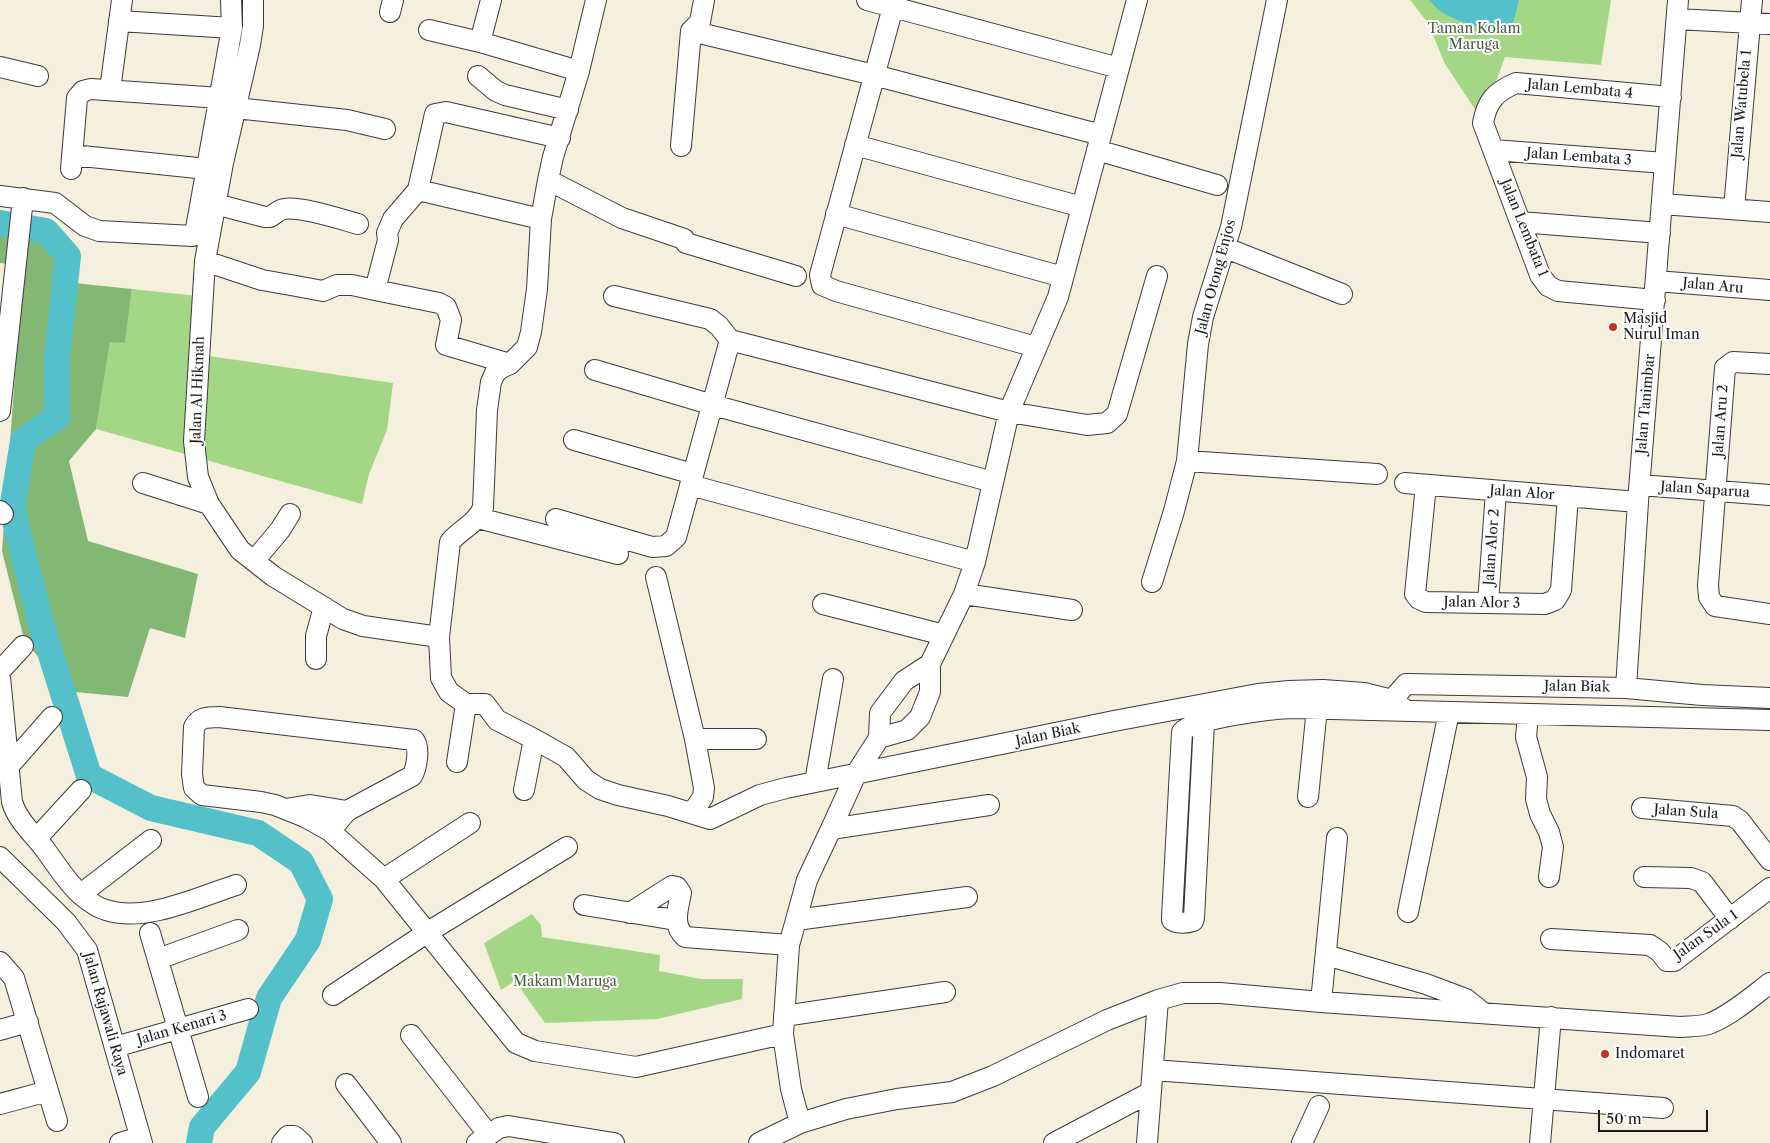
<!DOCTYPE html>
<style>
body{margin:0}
#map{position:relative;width:1770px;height:1143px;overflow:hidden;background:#f5efde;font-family:"Libre Caslon Text",serif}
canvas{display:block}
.scale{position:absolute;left:1598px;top:1110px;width:110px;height:22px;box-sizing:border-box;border:2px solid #1c1c1c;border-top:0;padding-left:6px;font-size:15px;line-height:18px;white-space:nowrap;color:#1c1c1c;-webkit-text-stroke:4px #fff;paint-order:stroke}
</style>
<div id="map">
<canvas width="1770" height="1143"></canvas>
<div class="scale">50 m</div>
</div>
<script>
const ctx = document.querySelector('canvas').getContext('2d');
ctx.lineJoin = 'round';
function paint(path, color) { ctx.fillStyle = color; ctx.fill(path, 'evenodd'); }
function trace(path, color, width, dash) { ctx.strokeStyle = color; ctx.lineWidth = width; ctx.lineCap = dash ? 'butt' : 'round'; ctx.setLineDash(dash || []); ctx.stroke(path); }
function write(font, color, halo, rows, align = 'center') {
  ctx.font = font + ' "Libre Caslon Text",serif'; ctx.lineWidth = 4; ctx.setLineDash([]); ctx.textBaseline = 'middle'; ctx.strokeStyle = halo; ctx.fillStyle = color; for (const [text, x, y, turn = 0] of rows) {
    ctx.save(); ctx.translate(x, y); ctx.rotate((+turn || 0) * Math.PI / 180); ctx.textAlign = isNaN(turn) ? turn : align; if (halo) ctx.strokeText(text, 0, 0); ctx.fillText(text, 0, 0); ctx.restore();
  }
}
const green = new Path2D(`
 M1410,0H1611L1601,65L1505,57L1482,120L1445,64L1428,23Z
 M132,289L198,296L189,353L393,383L387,430L369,474L362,504L96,429L110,341L125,343Z
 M532,914L541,925L542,937L660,955L659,971L701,979H743L742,999L657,1019L545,1023L515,981L501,990L484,943Z`);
const forest = new Path2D(`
 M0,216L43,221L73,249L74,283L132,289L125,343L110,342L96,429L69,461L88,541L198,574L185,638L150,628L128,697L65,691L24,639L2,551L23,266L0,263Z`);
const water = new Path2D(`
 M1429,0H1519L1511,31C1489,30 1462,24 1443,13C1438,10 1433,4 1429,0Z`);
const river = new Path2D(`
 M0,223L46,231L68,256L57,358V417L23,441L12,509L40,620L89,776L151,808L258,833L301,862L320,899L308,940L269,998L248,1072L202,1127L199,1143`);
const minor = new Path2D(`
 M253,0V26L250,45L223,163L205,261L194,441L198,477L209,504L240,550L273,576L343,619L363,626L439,637
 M596,0L579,71L553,157L548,180L541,219L537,289L531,332L527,347L510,364L501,368L495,373L491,382L487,410L483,508C475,525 462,528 450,542L439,637L441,678L449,692L466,704H485L497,720L534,739L566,757L586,780L600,789L618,795L668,806L710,819L760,795L786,788L1114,721L1258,694L1289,691L1323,690L1364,693L1392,700L1407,711
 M867,0L1119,68L1058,297L1009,412L975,562L964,594L930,664V692L920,717L907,730L879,738
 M893,7L820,275L822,285L836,291L1036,347
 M390,12L393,0
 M1677,19L1770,24
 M119,21L232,28
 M429,30L480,42L579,71
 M691,31L874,75L1101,135
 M480,42L491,0
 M0,67L38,76
 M1119,68L1137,0
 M478,76L496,91L505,95L568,110
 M110,90L122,0
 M236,108L347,120L385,129
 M855,145L1082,207
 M681,146L691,31L700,22L704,0
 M1097,150L1217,185
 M1493,150L1665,163
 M72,155L207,169
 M71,169L77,98L83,91L91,89L220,98
 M548,180L622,218L684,239L686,243L796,276
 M418,190L541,219
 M0,196L55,203L85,226L99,231L193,236L195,234L232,28L231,0
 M215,204L265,217H270C275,214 278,210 284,209C301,206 340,219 358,224
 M1662,204L1770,212
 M1734,209L1752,0
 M836,214L1063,277
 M1520,222L1660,233
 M1226,248L1342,294
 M205,261L262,280L296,286L323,291L337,285H352L375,290
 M1656,281L1770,290
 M614,296L710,319L719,326L730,340L1009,412L1087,425L1107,423L1117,414L1157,276
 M1655,300L1558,291L1548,286L1540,275L1483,123C1487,101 1495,92 1516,83L1671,97
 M510,364L446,345L451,320L446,307L439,303L375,290L388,240L387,233L393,219L418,190L435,114L446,112L560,138
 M1770,364L1733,362L1725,368L1708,585L1709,597L1715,606L1770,614
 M595,370L713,405L993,482
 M0,411L23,198
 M574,440L693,474
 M1187,461L1377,474
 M143,483L209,504
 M1405,483L1638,502
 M690,485L975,562
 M1426,485L1415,594L1419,599L1426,602L1545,604L1555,600L1561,590L1568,496
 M1640,485L1770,495
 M0,511L3,514
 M478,518L618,554
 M556,519L652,547L666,546L676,537L730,340
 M254,561L280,530L290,514
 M656,577L695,739L704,788L703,797L692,813
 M1152,582L1174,511L1187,461L1198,344L1203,317L1231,227L1277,0
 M964,594L1072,610
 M1488,603L1496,491
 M823,604L944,635
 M316,659V636L324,607
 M0,671L23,646
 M0,677L12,802C18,822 35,835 47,852C57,866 67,882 80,894C87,900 97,908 106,910C145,923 199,897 236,885
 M1626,688L1638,502L1678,0
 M1392,700L1406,684L1626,688L1702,695L1770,698
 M1528,715L1526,737L1537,777L1536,799L1540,814L1549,832L1553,847L1549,877
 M1204,722L1194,918L1193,921C1188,923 1176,924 1172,920V917L1182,732C1193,718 1271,709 1292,708L1770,720
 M695,739H756
 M457,762L466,704
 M9,766L52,717
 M815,782L833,679
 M524,790L534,739
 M1308,797L1317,708
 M1642,808L1733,816L1740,821L1770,860
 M286,809L310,805L347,811
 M831,829L989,805
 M330,831L347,811L412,776C417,768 420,747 414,740L219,717C208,718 200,716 194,727L192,774L194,788L202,795L261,802L275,805L305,817L330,831L384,879L516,1043L535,1051L636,1067L783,1034
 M37,838L81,790
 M0,857L66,922L87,950L142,1143
 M1644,877L1691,878L1702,882L1730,919
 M384,879L470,823
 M81,894L151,840
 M584,905L676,920
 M1408,912L1449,712
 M630,913L672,886L677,887L681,893C678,909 672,925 685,937L789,945
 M796,920L967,897
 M150,933L198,1097
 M1551,939L1650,945L1660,952L1667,961H1674L1770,888
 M1326,955L1426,984L1466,999L1482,1012
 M158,959L238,930
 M0,962L14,978L57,1121
 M333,995L428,932L567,847
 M1321,1002L1337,838
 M784,1016L945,992
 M0,1030L28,1022
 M411,1035L488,1134
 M115,1047L248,1009
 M1153,1070L1663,1108
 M346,1084L391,1143
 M0,1104L48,1091
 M800,1123L791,1089L783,1034L789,945L796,920L807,880L831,829L856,774L879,738L880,713L904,681L930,664
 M120,1143L140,1137
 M282,1143L288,1136H294L302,1143
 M477,1143L499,1128L508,1126L614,1143
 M759,1143L800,1123L846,1109L897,1099L952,1092L993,1076L1107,1020L1158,1000L1183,993H1220L1321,1002L1680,1027C1690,1026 1702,1027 1711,1023C1731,1015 1753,996 1770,983
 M1054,1143L1151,1092
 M1147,1143L1158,1000
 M1302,1143L1319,1106
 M1540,1143L1551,1017`);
const markers = [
 [1613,327,5,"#c8321e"],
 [1605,1054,5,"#c8321e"]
];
const parkNames = [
 ["Taman Kolam",1474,29],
 ["Maruga",1474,45],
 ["Makam Maruga",565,982]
];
const streetNames = [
 ["Jalan Lembata 4",1580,89,5],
 ["Jalan Watubela 1",1742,104,-85],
 ["Jalan Lembata 3",1579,157,4],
 ["Jalan Lembata 1",1524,228,68],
 ["Jalan Otong Enjos",1216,277,-75],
 ["Jalan Aru",1713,286,5],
 ["Jalan Al Hikmah",198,390,-88],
 ["Jalan Tanimbar",1646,404,-85],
 ["Jalan Aru 2",1721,421,-86],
 ["Jalan Saparua",1705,490,4],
 ["Jalan Alor",1522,493,4],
 ["Jalan Alor 2",1492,547,-86],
 ["Jalan Alor 3",1482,603,1],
 ["Jalan Biak",1577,687,1],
 ["Jalan Biak",1048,735,-12],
 ["Jalan Sula",1686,812,4],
 ["Jalan Sula 1",1706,935,-35],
 ["Jalan Rajawali Raya",105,1014,74],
 ["Jalan Kenari 3",182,1028,-16]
];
const poiNames = [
 ["Masjid",1623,319],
 ["Nurul Iman",1623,335],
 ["Indomaret",1615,1054]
];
paint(green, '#a3d786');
paint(forest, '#82b873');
paint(water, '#53c0ca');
trace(river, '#53c0ca', 26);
trace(minor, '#3d3c39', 22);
trace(minor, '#fff', 20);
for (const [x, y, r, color] of markers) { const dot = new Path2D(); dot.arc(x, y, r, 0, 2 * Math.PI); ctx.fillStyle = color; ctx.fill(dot); trace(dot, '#fff', 2); }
write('14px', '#4b5d41', '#fff', parkNames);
write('14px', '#1c1c1c', '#fff', streetNames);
write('14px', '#1c1c1c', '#fff', poiNames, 'left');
</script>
